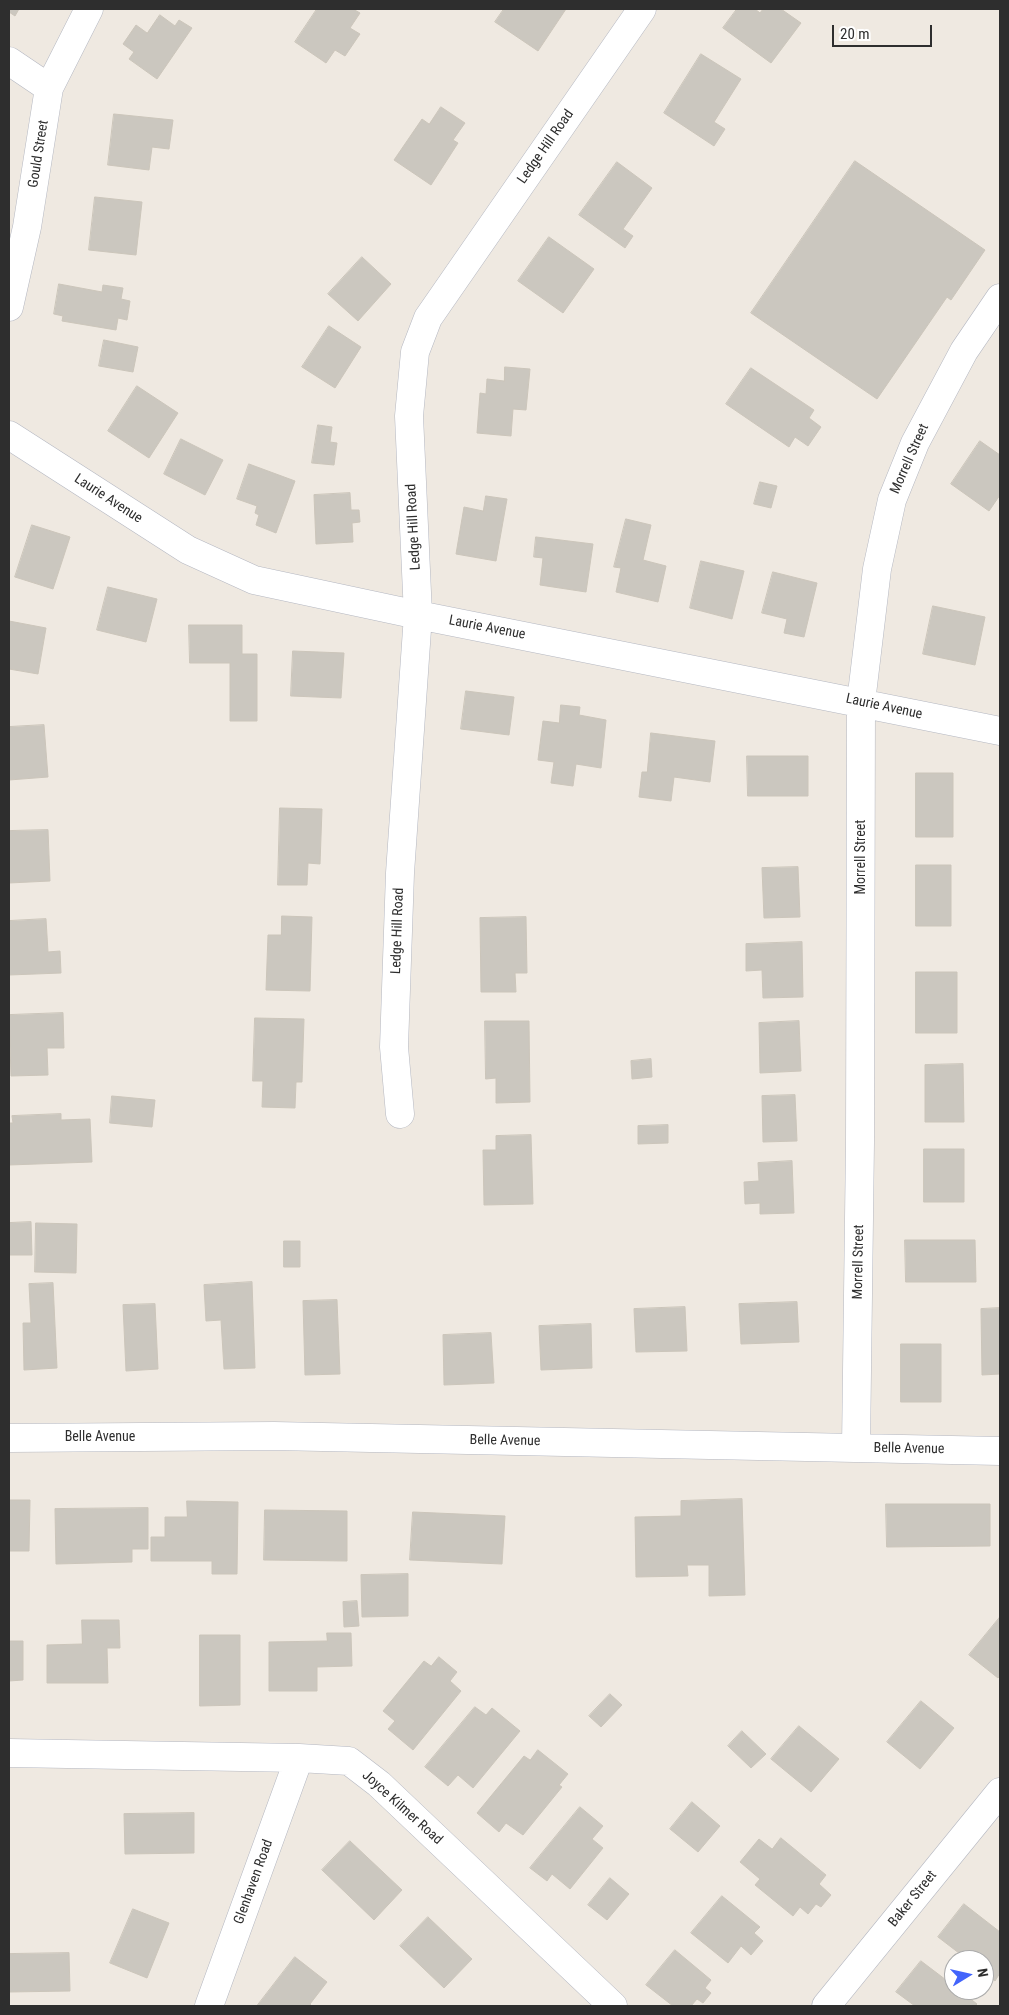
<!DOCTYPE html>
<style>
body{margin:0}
#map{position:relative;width:1009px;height:2015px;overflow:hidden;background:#efe9e1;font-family:"Roboto Condensed",sans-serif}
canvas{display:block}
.frame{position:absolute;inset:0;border:10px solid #2e2e2e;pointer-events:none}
.north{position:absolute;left:944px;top:1950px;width:50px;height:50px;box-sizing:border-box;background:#fff;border:1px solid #ababab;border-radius:50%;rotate:81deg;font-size:14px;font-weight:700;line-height:20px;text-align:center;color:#2e2e2e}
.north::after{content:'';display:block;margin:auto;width:18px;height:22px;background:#4264fb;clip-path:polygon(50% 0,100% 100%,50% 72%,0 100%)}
.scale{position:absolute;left:832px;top:25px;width:100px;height:22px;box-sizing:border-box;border:2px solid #2e2e2e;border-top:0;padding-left:6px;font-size:15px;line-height:18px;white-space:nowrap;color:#2e2e2e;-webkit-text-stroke:4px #fff;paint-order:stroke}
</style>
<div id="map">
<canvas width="1009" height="2015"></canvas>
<div class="frame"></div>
<div class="north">N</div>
<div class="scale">20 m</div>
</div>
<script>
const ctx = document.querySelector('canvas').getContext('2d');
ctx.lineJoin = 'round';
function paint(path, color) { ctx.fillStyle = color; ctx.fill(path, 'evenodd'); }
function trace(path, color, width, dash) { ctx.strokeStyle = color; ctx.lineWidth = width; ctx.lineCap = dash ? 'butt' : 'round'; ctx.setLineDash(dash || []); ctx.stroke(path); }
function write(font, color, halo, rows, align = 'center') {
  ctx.font = font + ' "Roboto Condensed",sans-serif'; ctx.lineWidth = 5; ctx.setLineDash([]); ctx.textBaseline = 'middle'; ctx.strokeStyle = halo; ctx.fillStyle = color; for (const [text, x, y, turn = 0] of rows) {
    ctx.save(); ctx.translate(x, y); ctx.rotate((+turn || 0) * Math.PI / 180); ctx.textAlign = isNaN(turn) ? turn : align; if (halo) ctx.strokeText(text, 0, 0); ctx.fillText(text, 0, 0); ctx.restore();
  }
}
const building = new Path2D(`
 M9,9H19L15,16L9,12Z
 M317,9H353L360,13L350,28L360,34L345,56L335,50L326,63L295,42Z
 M504,9H566L538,51L495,22Z
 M737,9H755L760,13L763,9H781L801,23L771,63L723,28Z
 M160,15L175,26L179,20L192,28L157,79L129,59L134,52L123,44L136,25L147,33Z
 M701,54L741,79L714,122L725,129L714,146L664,113Z
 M441,107L465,123L453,140L458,143L431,185L394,160L422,119L429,124Z
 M114,114L173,120L169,149L152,147L149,170L108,165Z
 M855,161L985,250L951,300L947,297L877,399L751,313Z
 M617,162L652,188L623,229L633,236L625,248L579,215Z
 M95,197L142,202L136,255L89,250Z
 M549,237L594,269L563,313L518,281Z
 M362,257L391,284L358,321L328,294Z
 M59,284L102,292L103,285L123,288L121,299L130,301L127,320L118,318L116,330L62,321L63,316L54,314Z
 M329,326L361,347L335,388L302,367Z
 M104,340L138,347L133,372L99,366Z
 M505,367L530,369L526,410L513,409L511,436L477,433L480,393L486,394L487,379L504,381Z
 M751,368L814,410L809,418L821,427L808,446L795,437L789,447L726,404Z
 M137,386L178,413L149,458L108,431Z
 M318,425L332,427L330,442L337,443L334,465L312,463Z
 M181,439L223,460L205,495L164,474Z
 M980,441L1000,455V495L989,511L951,484Z
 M249,464L295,481L276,533L256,525L259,515L255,513L257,506L237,499Z
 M760,482L777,486L771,508L754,504Z
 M350,493L351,510H359L360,522L352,523L353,542L316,544L314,495Z
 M486,496L507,499L496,561L456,554L464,507L483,511Z
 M626,519L651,525L643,560L666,566L658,602L616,592L621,568L614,567Z
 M32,525L70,537L53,589L15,577Z
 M536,537L593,544L586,592L540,585L543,558L534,557Z
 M701,561L744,571L732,619L690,608Z
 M773,572L817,583L804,637L784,633L787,619L762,613Z
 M108,587L157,599L146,642L97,630Z
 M933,606L985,617L975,665L923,654Z
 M9,621L46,628L38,674L9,669Z
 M189,625H242V654H257V721H230V663H190Z
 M293,651L344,653L341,698L291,696Z
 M466,691L514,697L509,735L461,729Z
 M561,705L580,707L579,715L606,720L601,768L576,764L573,786L551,783L554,762L538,760L543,721L559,723Z
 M44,725L48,777L9,780V727Z
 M651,733L715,741L710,782L674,777L671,801L639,797L642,772H647Z
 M747,756H808V796H748Z
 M916,773H953V837H916Z
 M280,808L322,809L320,864L308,863L307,885H278Z
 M48,830L50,881L9,883V831Z
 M916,865H951V926H916Z
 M798,867L800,917L764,918L762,868Z
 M282,916L312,917L310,991L266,990L268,935H281Z
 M526,917L527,973H515L516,992H481L480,918Z
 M46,919L48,952L60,951L61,973L9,975V921Z
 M802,942L803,997L763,998L762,970L746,971V944Z
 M916,972H957V1033H916Z
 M63,1013L64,1048H47L48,1075L11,1076L9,1015Z
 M255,1018L304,1019L302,1082H296L295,1108L262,1107L263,1081H253Z
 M485,1021H529L530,1102L496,1103V1078L486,1079Z
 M799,1021L801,1071L760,1073L759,1023Z
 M651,1059L652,1077L632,1079L631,1061Z
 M963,1064L964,1122H925V1065Z
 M795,1095L797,1141L763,1142L762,1096Z
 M112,1096L155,1100L152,1127L110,1123Z
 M61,1114V1120L90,1119L92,1162L9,1165V1123H13L12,1116Z
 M668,1125V1143L638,1144V1126Z
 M531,1135L533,1204L484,1205L483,1150H496V1136Z
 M924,1149H964V1202H924Z
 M792,1161L794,1213L760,1214V1203L745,1204L744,1182L759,1181L758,1163Z
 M31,1222L32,1255H9V1223Z
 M36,1223L77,1224L76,1273L35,1272Z
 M905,1240H975L976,1282H906Z
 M284,1241H300V1267H284Z
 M252,1282L255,1368L224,1369L221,1320L206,1321L204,1285Z
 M53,1283L57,1368L24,1370L23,1323H31L29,1284Z
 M337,1300L340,1374L305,1375L303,1301Z
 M797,1302L799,1342L741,1344L739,1304Z
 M155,1304L158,1369L126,1371L123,1305Z
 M685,1307L687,1351L636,1352L634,1309Z
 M1000,1308V1374L982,1375L981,1309Z
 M591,1324L592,1368L541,1370L539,1326Z
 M491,1333L494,1383L444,1385L443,1335Z
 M901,1344H941V1402H901Z
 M742,1499L745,1595L709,1596V1565H687L688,1576L636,1577L635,1517L681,1516V1501Z
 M9,1500H30L29,1551H9Z
 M187,1501L238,1502L237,1574H212V1561H151V1537H165V1517H187Z
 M886,1504H990V1546L887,1547Z
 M148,1508V1549H132V1562L56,1564L55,1509Z
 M265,1510L347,1511V1561L264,1560Z
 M413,1512L505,1516L502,1564L410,1560Z
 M408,1574V1616L362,1617L361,1575Z
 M357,1601L359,1626L344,1627L343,1602Z
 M1000,1617V1676L998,1678L969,1655Z
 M82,1620H119L120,1648H107L108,1683H47V1645L82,1644Z
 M327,1633H351L352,1666L317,1667V1691H269V1642L327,1641Z
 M200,1635H240V1705L200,1706Z
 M9,1641H23V1680L9,1681Z
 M439,1657L457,1672L450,1681L461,1691L413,1750L388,1729L395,1721L383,1711L424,1661L431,1666Z
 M610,1694L622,1705L601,1727L589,1716Z
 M921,1701L954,1728L920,1769L887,1742Z
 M475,1707L486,1715L492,1708L520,1731L473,1788L458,1775L448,1786L425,1767Z
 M799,1726L839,1759L811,1792L771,1759Z
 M742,1731L766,1754L751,1768L728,1746Z
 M538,1750L568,1774L559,1785L562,1787L523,1835L506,1823L499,1832L477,1813L524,1756L530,1760Z
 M692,1802L720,1826L698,1852L670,1829Z
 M580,1807L603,1826L592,1839L603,1848L570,1889L552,1874L547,1881L530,1868Z
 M194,1813V1853L125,1854L124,1814Z
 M781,1838L826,1875L819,1884L831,1895L821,1907L816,1904L808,1914L800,1907L793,1916L755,1885L760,1879L740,1862L759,1839L772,1849Z
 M350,1841L402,1890L374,1920L322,1870Z
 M610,1878L629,1894L607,1920L588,1905Z
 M722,1896L760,1927L754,1933L763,1941L751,1955L741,1946L728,1963L691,1933Z
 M964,1904L1000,1932V1973L995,1981L984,1972V1960H968L938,1937Z
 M133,1909L169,1923L147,1978L110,1963Z
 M428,1917L472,1959L444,1988L400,1946Z
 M675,1950L711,1980L705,1988L711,1993L703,2003L697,1999L691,2006H673L646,1985Z
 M69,1953L70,1991L9,1992V1954Z
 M295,1957L327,1982L310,2004L312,2006H257Z
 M921,1961L954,1986V1990H959L977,2004L975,2006H915L896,1992Z`);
const minor = new Path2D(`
 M9,61L49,88
 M9,307L27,227L49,88L89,9
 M9,435L188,550L254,580L418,615L1000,731
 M400,1114L394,1047L400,873L418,615L409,416L415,352L428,318L642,9
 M9,1438L274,1436L1000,1451
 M856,1447L860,1142L861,702L877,569L892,500L915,443L964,351L1000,298
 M9,1753L299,1758L349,1761L379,1784L613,2006
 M209,2006L299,1758
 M826,2006L1000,1792`);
const streetNames = [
 ["Ledge Hill Road",546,147,-55],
 ["Gould Street",39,154,-81],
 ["Morrell Street",910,459,-66],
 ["Laurie Avenue",108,499,33],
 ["Ledge Hill Road",414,527,-93],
 ["Laurie Avenue",487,628,11],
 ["Laurie Avenue",884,707,12],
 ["Morrell Street",861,857,-90],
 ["Ledge Hill Road",398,931,-88],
 ["Morrell Street",859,1262,-89],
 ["Belle Avenue",100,1437],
 ["Belle Avenue",505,1441,1],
 ["Belle Avenue",909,1449,1],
 ["Joyce Kilmer Road",402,1808,42],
 ["Glenhaven Road",254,1882,-70],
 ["Baker Street",913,1899,-51]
];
paint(building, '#cbc7bf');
trace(building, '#cbc5ba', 1);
trace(minor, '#b4b7c1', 29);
trace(minor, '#fff', 28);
write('14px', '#2e2e2e', '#fff', streetNames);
</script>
